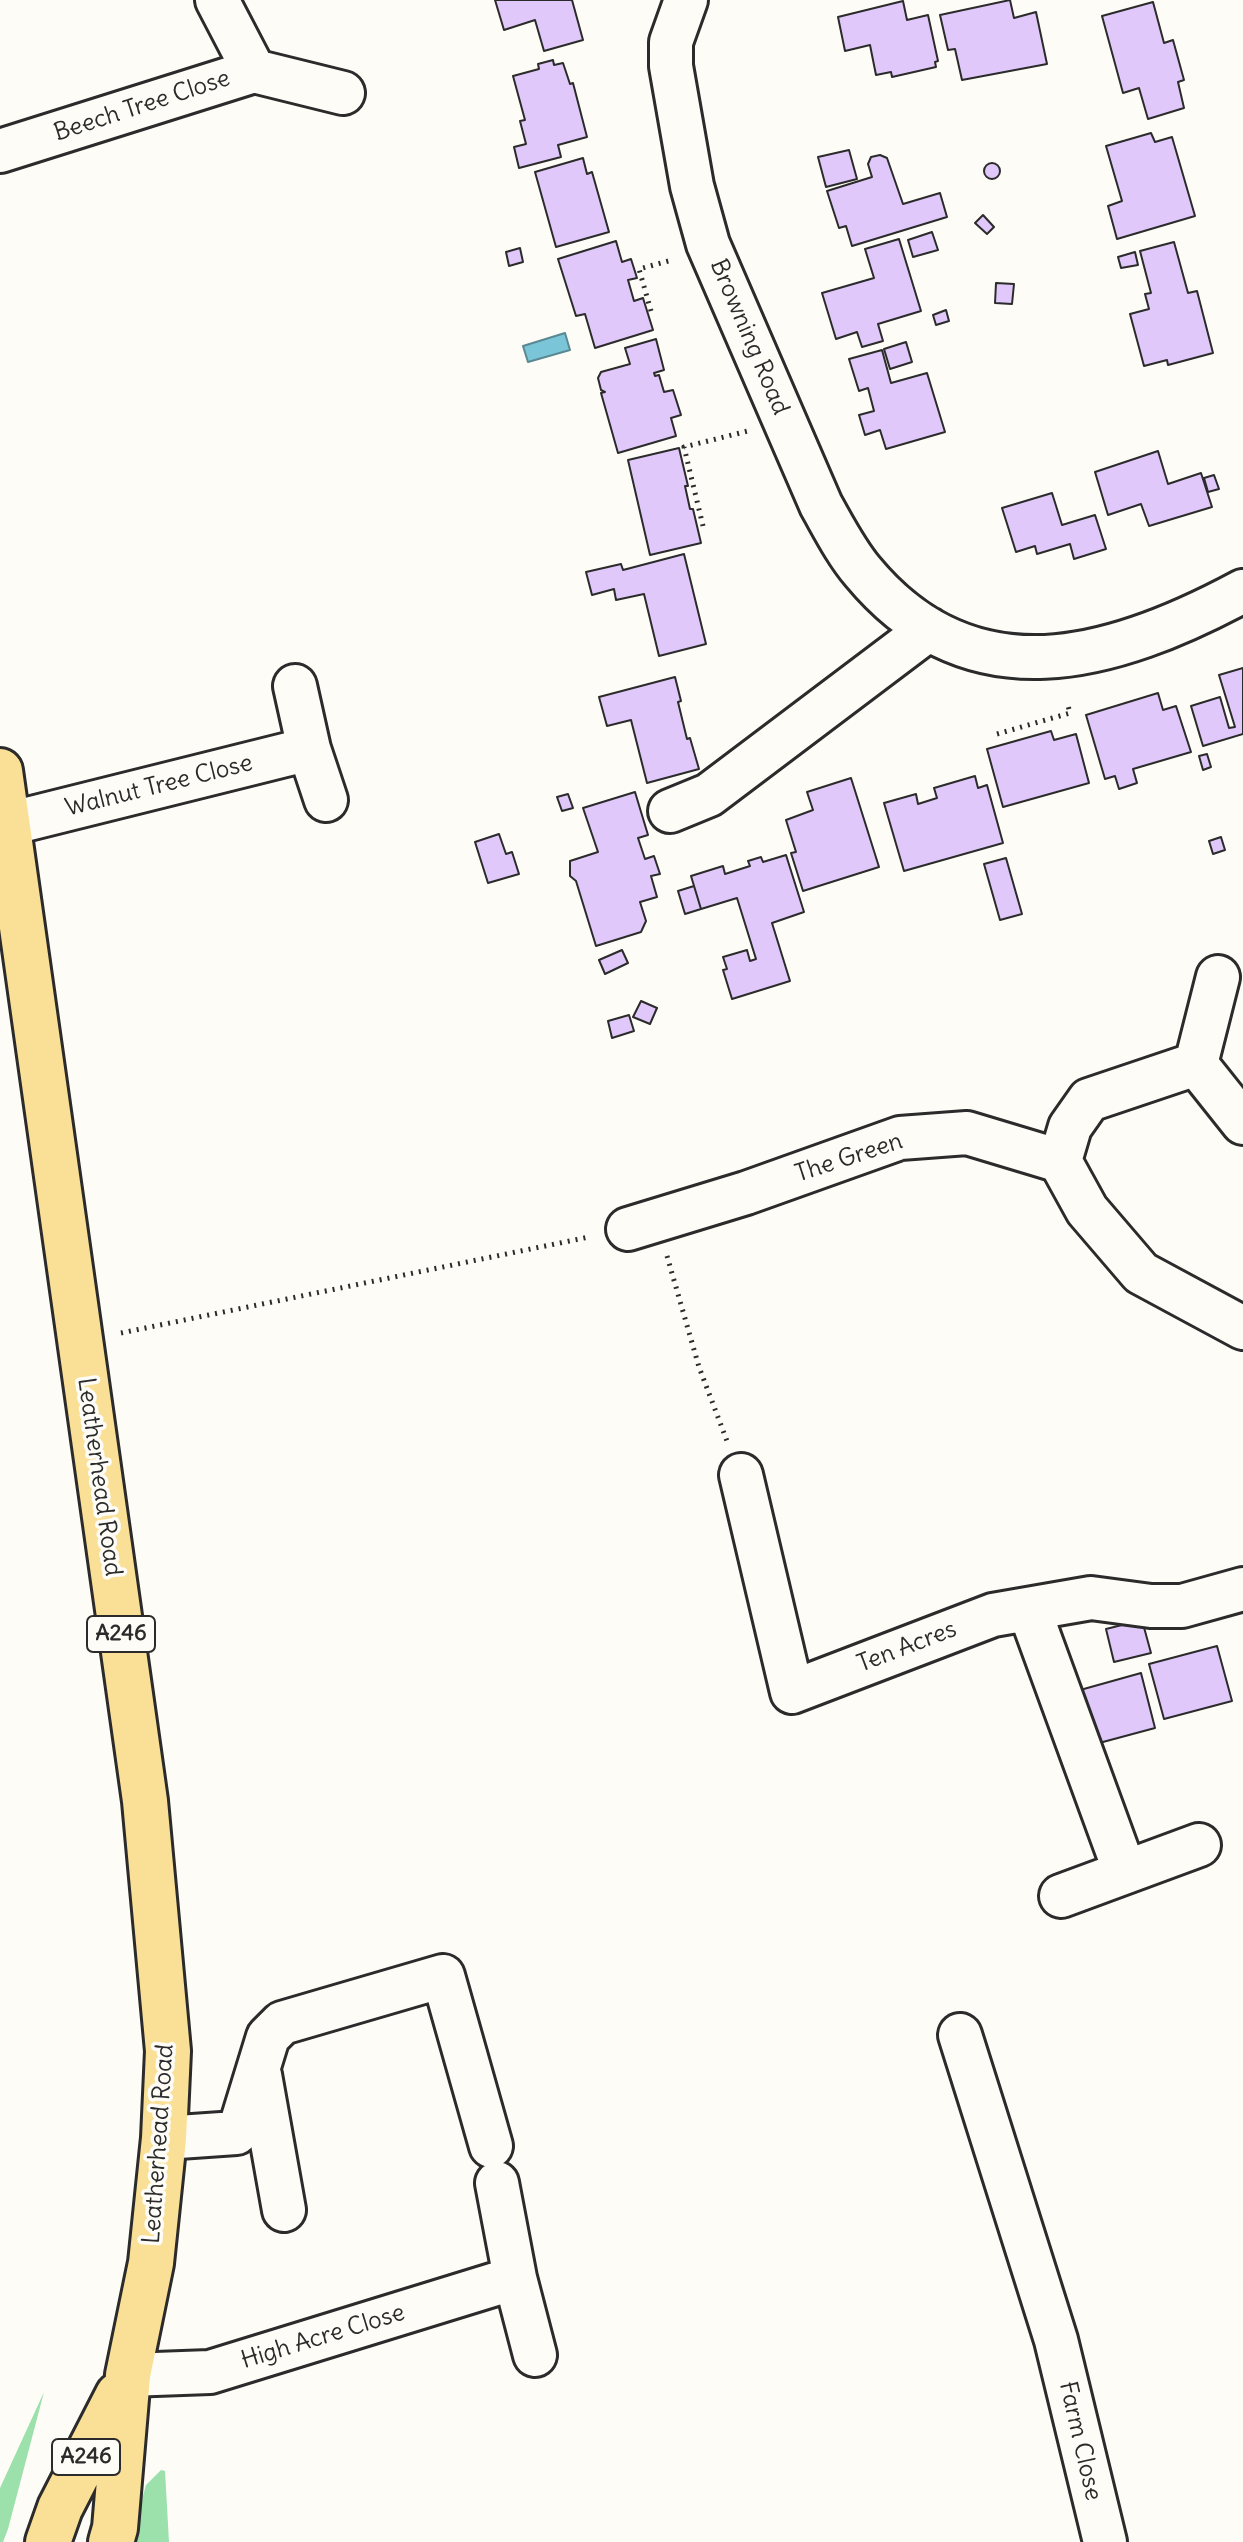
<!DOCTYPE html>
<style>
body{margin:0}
canvas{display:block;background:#fdfcf7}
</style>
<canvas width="1243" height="2542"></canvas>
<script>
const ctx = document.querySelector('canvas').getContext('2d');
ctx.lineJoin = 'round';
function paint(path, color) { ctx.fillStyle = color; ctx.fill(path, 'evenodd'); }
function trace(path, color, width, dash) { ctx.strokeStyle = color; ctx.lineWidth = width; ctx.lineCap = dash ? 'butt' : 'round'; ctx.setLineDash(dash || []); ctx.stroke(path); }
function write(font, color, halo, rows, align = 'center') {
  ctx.font = font + ' Delius,sans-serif'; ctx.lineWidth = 7; ctx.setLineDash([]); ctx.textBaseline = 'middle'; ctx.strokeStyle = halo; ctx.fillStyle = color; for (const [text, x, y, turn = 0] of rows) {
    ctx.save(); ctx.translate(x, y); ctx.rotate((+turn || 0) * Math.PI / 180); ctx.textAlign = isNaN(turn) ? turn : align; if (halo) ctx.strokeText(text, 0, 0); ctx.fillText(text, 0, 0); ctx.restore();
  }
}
const green = new Path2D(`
 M44,2392L8,2529L3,2542H0V2488Z
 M161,2470L165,2471L169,2542H130L146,2485Z`);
const water = new Path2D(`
 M565,333L570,350L528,362L523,346Z`);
const building = new Path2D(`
 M495,0H572L583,40L544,51L535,20L504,30Z
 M1010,0L1014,18L1036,12L1047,64L962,80L955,49L948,50L940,15Z
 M903,1L907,20L928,15L938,61L935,62L936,67L892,77L891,72L876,75L870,45L845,51L838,17Z
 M1153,2L1164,43L1173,40L1184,80L1178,82L1184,108L1148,119L1139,88L1123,93L1102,16Z
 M553,60L554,65L563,63L570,84L573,83L587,137L558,145L561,157L519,168L514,147L526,144L520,121L525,120L513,76L539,69L538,64Z
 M1151,133L1155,142L1172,137L1195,216L1117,239L1108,206L1122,201L1106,146Z
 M849,150L857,179L826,187L818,157Z
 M880,155L887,158L903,204L940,193L947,217L852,246L846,226L839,228L827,191L872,177L868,164L871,157Z
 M583,158L587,174L592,172L609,232L556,247L535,172Z
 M984 171a8 8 0 1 1 16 0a8 8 0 1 1-16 0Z
 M983,215L994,227L987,234L975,223Z
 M932,232L938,250L913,257L908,240Z
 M899,239L921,311L878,324L883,341L862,347L857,332L836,339L822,293L874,278L865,249Z
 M616,241L622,262L631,259L637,278L628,280L634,301L643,298L653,330L595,348L585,314L576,316L558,259Z
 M1174,242L1188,293L1197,291L1213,353L1168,365L1167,360L1144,366L1130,314L1149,309L1145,294L1151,293L1140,251Z
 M520,248L523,262L509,266L506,252Z
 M1135,252L1138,265L1121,268L1118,257Z
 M996,283L1014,284L1012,304L995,303Z
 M946,310L949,321L936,325L933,315Z
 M656,339L664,370L654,373L655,376L659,375L664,392L673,390L681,415L671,418L676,436L618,453L601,393L605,392L601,390L598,378L601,372L630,364L625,348Z
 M906,342L912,362L890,369L884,349Z
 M882,350L891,383L927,373L945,432L886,449L880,430L865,435L859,415L874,411L868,388L859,391L849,359Z
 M679,448L688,486H685L690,509H693L701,543L650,555L628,460Z
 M1158,451L1168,484L1201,473L1212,507L1149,526L1141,504L1108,515L1095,472Z
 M1214,475L1219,489L1208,492L1204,478Z
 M1052,493L1062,525L1095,515L1106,549L1074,559L1070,544L1037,554L1035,546L1016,552L1002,508Z
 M684,554L706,644L659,656L644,594L616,600L614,589L592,595L586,572L621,564L623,570Z
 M1243,668V734L1203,746L1191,706L1220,697L1229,728L1235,727L1219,675Z
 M675,677L681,701L678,702L687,739L690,738L699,769L647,783L631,720L607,726L599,697Z
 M1158,693L1163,710L1176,706L1191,752L1133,769L1137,783L1119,789L1115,776L1105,779L1086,715Z
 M1051,731L1054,740L1076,734L1089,783L1003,807L987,749Z
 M1207,754L1211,767L1203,770L1199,756Z
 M975,776L978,788L987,785L1003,843L904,871L884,803L916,794L918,804L937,798L934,788Z
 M851,778L879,867L803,891L791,853L796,852L786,820L813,810L807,792Z
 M635,792L648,835L638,838L645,859L654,856L660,874L651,876L657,897L640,902L646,921L641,932L596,946L576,881L570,876V861L598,852L583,808Z
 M568,794L573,808L562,811L557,797Z
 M499,834L506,854L512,852L519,874L488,883L475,842Z
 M1221,837L1225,850L1213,854L1209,841Z
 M786,855L804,912L772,923L790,981L732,999L723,970L727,969L723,957L747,950L750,961L756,959L737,898L701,909L691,876L723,866L725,874L750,866L748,861L761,857L763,862Z
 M1006,858L1022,914L1000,920L984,864Z
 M694,886L701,909L685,914L678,891Z
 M622,950L628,963L605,974L599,960Z
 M641,1001L657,1008L650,1024L633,1017Z
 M629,1015L634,1031L612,1038L608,1021Z
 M1142,1620L1151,1653L1114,1662L1106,1629Z
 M1217,1646L1232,1701L1164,1719L1149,1664Z
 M1141,1673L1155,1728L1088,1746L1073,1692Z`);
const path = new Path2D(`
 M651,311L639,269L672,260
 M703,526L684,447L748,431
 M997,734L1070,713L1067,702
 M667,1256L699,1367L727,1441
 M121,1333L589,1237`);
const street = new Path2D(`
 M686,0L671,42V66L692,186L708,244L821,505C834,528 846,552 863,572C972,703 1113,661 1243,591
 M254,71L343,93
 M0,151L254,71L217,0
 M295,686L309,749L326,800
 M670,811L709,795L929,629
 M8,824L309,749
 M1196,1064L1218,977
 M1196,1064L1243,1123
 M1060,1161L1070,1127L1089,1100L1196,1064
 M628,1229L746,1193L900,1138L967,1133L1060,1161L1087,1210L1141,1273L1243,1328
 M741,1475L792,1692L993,1615L1091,1598L1151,1606H1182L1243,1589
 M1029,1609L1125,1872
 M1061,1896L1199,1845
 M960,2035L1056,2340L1105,2542
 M260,2075L284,2210
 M164,2138L236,2133L241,2125L268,2037L282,2023L443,1976L491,2146
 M497,2183L515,2278L535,2355
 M128,2375L210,2372L515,2278`);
const primary = new Path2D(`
 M0,771L145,1801L168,2051L164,2138L151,2263L128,2375L115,2528L111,2542
 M48,2542L60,2508L118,2395`);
const shields = [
 [121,1634,68],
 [86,2457,68]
];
const shieldNames = [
 ["A246",121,1634],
 ["A246",86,2457]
];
const streetNames = [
 ["Beech Tree Close",142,106,-18],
 ["Browning Road",749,337,67],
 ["Walnut Tree Close",159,786,-14],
 ["The Green",849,1158,-18],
 ["Leatherhead Road",99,1477,82],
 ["Ten Acres",907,1647,-21],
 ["Leatherhead Road",159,2144,-86],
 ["High Acre Close",323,2337,-17],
 ["Farm Close",1080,2441,77]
];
paint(green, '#9ce0ac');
paint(water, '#7ac6d8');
trace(water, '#5a8893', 2);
paint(building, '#e0c9fa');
trace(building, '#2b2b2b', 2);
trace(street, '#2b2b2b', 48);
trace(primary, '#2b2b2b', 50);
trace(path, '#2b2b2b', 5, [2, 6]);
trace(street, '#fdfcf7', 42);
trace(primary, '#fadf96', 44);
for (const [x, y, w] of shields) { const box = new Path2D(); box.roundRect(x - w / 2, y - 18, w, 36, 6); ctx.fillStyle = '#fdfcf7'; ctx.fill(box); trace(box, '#2b2b2b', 2); }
write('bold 22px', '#2b2b2b', null, shieldNames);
write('24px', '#2b2b2b', '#fdfcf7', streetNames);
</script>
